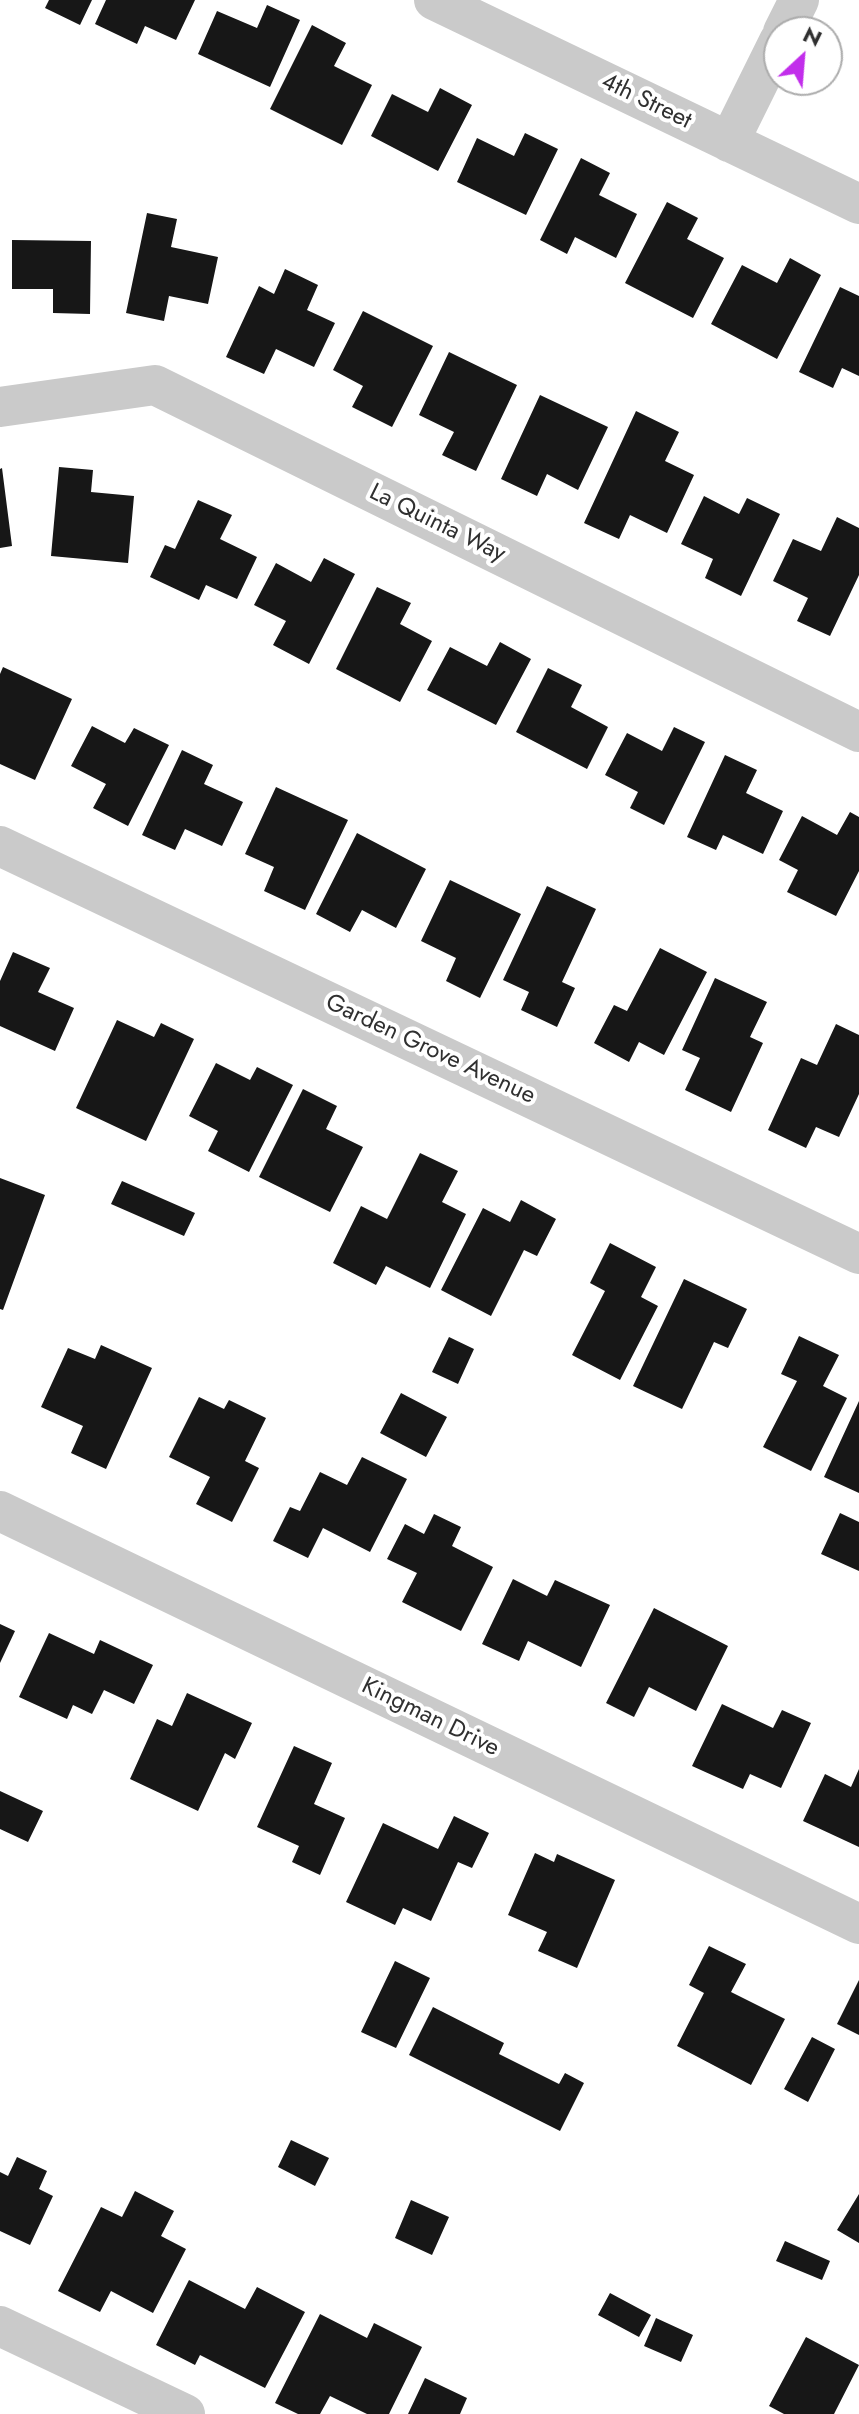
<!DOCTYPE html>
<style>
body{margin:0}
#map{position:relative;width:859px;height:2414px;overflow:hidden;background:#fff;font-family:Jost,sans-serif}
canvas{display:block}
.north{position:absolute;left:763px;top:16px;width:80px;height:80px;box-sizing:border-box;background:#fff;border:2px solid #acacac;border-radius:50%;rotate:26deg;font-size:22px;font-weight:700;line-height:32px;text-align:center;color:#303030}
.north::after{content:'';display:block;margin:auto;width:28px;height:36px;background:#c22eeb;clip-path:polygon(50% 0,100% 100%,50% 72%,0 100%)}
</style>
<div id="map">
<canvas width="859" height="2414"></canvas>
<div class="north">N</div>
</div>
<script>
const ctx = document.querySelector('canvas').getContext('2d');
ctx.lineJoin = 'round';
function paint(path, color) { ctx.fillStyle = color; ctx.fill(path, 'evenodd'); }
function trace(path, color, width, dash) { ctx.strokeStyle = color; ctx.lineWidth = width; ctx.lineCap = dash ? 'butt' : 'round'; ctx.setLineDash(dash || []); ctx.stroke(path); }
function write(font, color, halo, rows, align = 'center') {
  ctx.font = font + ' Jost,sans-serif'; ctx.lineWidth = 8; ctx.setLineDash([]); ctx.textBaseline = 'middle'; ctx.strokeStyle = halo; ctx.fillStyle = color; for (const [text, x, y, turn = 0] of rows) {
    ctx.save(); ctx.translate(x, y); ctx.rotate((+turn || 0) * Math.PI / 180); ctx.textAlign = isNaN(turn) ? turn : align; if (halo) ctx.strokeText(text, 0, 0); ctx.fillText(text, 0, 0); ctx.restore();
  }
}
const building = new Path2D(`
 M49,0H92L80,25L45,8Z
 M106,0H195L176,40L145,26L137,44L95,24Z
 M267,5L300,20L270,87L198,54L217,11L257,28Z
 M312,25L346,43L334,66L372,85L342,145L270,109Z
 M440,88L472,105L438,171L371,136L392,94L428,112Z
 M525,133L558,149L526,215L457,182L477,138L514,156Z
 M581,158L610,173L599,195L637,214L616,258L575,237L567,254L540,240Z
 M667,202L698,218L687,239L724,258L693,318L625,283Z
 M147,213L177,219L171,247L218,257L208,304L169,296L164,321L126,313Z
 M12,240L91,241L90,314L53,313V289H12Z
 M790,258L821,275L777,359L711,324L742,265L777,283Z
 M285,269L318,285L307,310L335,323L314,367L276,349L264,374L226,357L259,286L274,294Z
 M840,287L859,296V376L842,368L833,388L799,372Z
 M363,311L433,346L392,427L352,407L363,386L333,370Z
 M449,352L517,385L476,471L442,455L454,432L419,415Z
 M540,395L608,427L578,490L547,474L537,496L501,479Z
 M636,411L679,432L665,461L694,475L667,533L630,515L619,539L584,523Z
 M59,467L93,470L91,492L134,496L128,563L51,556Z
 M2,468L12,546L0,548V469Z
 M704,496L739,514L747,498L780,514L741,596L705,578L713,559L681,544Z
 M198,500L232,515L220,539L257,557L237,599L206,585L199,600L150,577L165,545L175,549Z
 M837,517L859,528V575L830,636L797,621L808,598L773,581L793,539L821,551Z
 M324,558L355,574L309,664L273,645L286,621L254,605L276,563L311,582Z
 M377,587L411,603L400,624L432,641L400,702L336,669Z
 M500,642L531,659L496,725L427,690L450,647L487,666Z
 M3,667L72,699L35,780L0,764V674Z
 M548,668L582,685L571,707L608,727L587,769L516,732Z
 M92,726L125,743L134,728L169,745L128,826L93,808L106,784L71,766Z
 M674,727L705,742L664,825L630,808L638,792L605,775L627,733L662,751Z
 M182,750L213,765L204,784L243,802L222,846L185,829L175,850L142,835Z
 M725,755L757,770L746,793L783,811L763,854L723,835L716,850L687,837Z
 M276,787L348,820L305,910L264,891L274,867L245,854Z
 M850,812L859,817V871L836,916L787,892L798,870L779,860L802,816L837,835Z
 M357,833L426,869L396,928L362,910L350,932L316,914Z
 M450,880L521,914L480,998L446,981L456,958L421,941Z
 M547,886L596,909L562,982L575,988L557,1027L521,1010L529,992L503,980Z
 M660,948L707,972L664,1055L639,1042L629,1062L594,1043L614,1005L627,1011Z
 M13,952L50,968L38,992L74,1008L55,1051L0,1026V981Z
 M715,978L767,1002L750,1037L763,1043L731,1112L685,1090L700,1058L682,1050Z
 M117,1020L154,1037L161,1023L194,1039L146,1141L76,1108Z
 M836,1024L859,1035V1094L839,1137L816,1127L806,1148L768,1130L801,1058L817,1065Z
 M216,1063L250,1080L257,1067L293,1085L249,1172L208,1151L218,1131L189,1116Z
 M303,1089L337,1106L326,1129L363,1147L330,1212L259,1177Z
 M420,1153L458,1171L442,1202L466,1214L430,1288L386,1266L376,1285L333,1263L361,1206L387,1219Z
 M0,1178L45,1195L3,1310L0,1309Z
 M122,1181L195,1213L184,1236L111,1204Z
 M521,1200L556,1219L537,1256L524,1250L491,1316L441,1290L483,1208L510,1222Z
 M610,1243L656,1267L641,1297L658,1306L620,1380L572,1355L605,1291L590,1283Z
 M684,1279L747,1309L728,1348L714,1342L682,1409L633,1386Z
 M799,1336L839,1355L823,1386L847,1398L811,1471L763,1447L797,1381L781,1374Z
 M449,1337L474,1349L458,1384L432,1372Z
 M101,1345L152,1368L106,1469L71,1453L83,1426L41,1407L68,1348L95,1359Z
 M401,1393L447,1417L426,1457L380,1433Z
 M199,1397L224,1409L229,1400L266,1418L245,1461L259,1468L232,1522L196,1504L210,1477L169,1457Z
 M859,1401V1493L824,1477Z
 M362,1457L407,1479L370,1552L323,1528L308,1558L273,1541L290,1507L300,1511L320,1472L347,1485Z
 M840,1513L859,1522V1571L821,1554Z
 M434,1514L461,1527L452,1546L493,1567L461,1631L402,1602L417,1573L387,1559L405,1524L424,1534Z
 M513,1579L547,1596L555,1580L610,1605L581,1667L528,1641L519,1661L482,1644Z
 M654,1608L728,1646L696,1711L649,1687L634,1717L606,1703Z
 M0,1624L15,1631L0,1663Z
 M49,1633L94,1654L100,1640L153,1665L134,1704L104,1690L92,1714L73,1705L67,1719L19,1697Z
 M187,1693L252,1723L235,1759L225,1753L198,1811L130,1779L157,1719L172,1726Z
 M722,1704L773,1728L782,1710L811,1723L781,1788L750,1774L743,1789L692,1766Z
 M294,1746L332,1763L314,1804L345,1818L320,1875L292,1862L299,1846L257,1827Z
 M859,1769V1847L803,1821L825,1774L851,1787Z
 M0,1791L43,1811L28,1842L0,1829Z
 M454,1816L489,1833L472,1868L458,1862L431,1921L403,1908L395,1925L346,1902L383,1823L438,1849Z
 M535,1853L554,1862L557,1854L615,1880L577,1968L538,1951L547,1932L508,1915Z
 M709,1946L746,1964L731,1992L785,2019L751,2085L677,2046L704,1993L689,1985Z
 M395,1961L430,1978L396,2048L361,2032Z
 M859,1980V2035L837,2024Z
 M433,2007L504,2043L499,2054L559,2084L565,2073L584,2083L560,2131L409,2055Z
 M812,2037L835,2049L808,2102L784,2089Z
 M291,2140L329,2158L315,2186L278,2167Z
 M17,2157L47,2171L39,2189L53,2196L30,2245L0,2231V2172L8,2176Z
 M135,2191L174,2211L161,2236L186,2249L153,2313L111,2291L100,2312L58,2291L101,2207L122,2217Z
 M859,2194V2243L837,2230Z
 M411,2200L449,2217L432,2255L395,2238Z
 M785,2241L830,2261L822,2280L776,2261Z
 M189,2280L245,2309L257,2287L305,2312L265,2388L200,2355L195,2365L156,2345Z
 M610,2293L651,2315L639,2337L598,2315Z
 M320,2314L367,2338L374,2323L422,2347L389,2414H367L330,2396L320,2414H298L275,2403Z
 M656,2318L693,2335L681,2362L644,2346Z
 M806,2337L859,2365L834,2414H784L769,2406Z
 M425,2378L467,2398L460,2414H408Z`);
const minor = new Path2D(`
 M434,0L859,204
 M783,32L799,0
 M729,142L779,41
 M0,407L155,385L859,732
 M0,846L859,1254
 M0,1511L859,1924
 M0,2326L185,2414`);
const streetNames = [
 ["4th Street",646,102,26],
 ["La Quinta Way",437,524,26],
 ["Garden Grove Avenue",430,1050,25],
 ["Kingman Drive",430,1718,26]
];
paint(building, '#171717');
trace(minor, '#cacaca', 40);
write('24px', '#303030', '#fff', streetNames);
</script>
